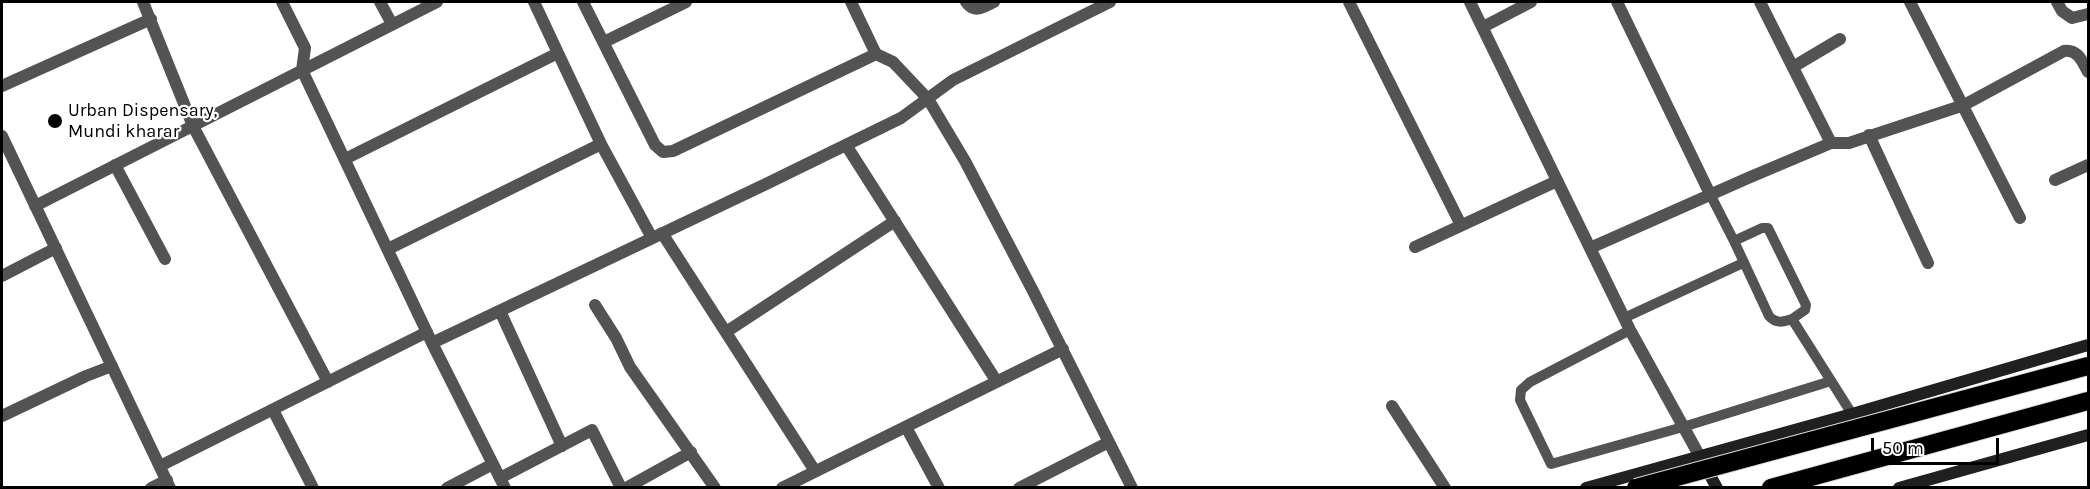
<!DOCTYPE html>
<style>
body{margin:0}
#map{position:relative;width:2090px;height:489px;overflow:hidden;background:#fff;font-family:Karla,sans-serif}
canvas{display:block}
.frame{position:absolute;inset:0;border:3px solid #000;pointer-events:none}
.scale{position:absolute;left:1871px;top:438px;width:128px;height:27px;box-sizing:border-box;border:3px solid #000;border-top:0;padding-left:8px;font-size:18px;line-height:21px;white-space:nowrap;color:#000;-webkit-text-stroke:4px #fff;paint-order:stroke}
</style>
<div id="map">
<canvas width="2090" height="489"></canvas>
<div class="frame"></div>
<div class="scale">50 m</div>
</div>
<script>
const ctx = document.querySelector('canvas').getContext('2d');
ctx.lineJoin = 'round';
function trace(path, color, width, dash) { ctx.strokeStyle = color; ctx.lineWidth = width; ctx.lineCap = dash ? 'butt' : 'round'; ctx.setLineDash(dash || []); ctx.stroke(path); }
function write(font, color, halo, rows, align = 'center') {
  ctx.font = font + ' Karla,sans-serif'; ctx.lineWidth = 4.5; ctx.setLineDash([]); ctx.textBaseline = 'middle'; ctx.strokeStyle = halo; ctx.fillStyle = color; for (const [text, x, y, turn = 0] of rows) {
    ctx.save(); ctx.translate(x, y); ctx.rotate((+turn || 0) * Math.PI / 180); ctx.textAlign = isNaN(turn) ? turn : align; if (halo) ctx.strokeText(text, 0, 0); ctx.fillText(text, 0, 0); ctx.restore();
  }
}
const lane = new Path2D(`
 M1710,194L1734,241L1769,316C1776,324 1783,322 1792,319L1852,414
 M1734,241L1762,228H1768L1806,305L1805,310L1792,319
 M1624,318L1743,263
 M1630,330L1530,382L1521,390L1520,400L1551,464L1683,427L1831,381`);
const street = new Path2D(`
 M143,2L193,126L328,382
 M282,2L305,48L302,70L432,343L766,184L901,118L953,80L1110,2
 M380,2L392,24
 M534,2L558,53
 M583,2L655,145L663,152L673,151L876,54L851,2
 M966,2C974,14 984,7 994,2
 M1349,2L1461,225
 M1470,2L1630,330L1699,455
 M1617,2L1710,194
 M1910,2L2020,218
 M2057,2L2062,11L2072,18L2088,14
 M1483,27L1531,2
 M604,42L686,2
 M876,54L893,62L928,99L965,161L1033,291L1132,488
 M1793,67L1840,39
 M2,86L151,19
 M1869,135L1928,263
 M2,136L170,488
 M1831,143H1849L1964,105L2064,51C2078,49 2082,61 2088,72
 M846,145L997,382
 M345,159L558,53L601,144
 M115,165L165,259
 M2055,180L2088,165
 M35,206L437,2
 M662,233L815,471
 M1415,247L1557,181
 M1590,248L1748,178L1831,143L1760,2
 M388,249L601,144L652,238
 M2,276L56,248
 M595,305L616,338L630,367L715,488
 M500,311L562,446
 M726,332L895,221
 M432,343L505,488
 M1392,406L1445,488
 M273,410L313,488
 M2,416L86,376L112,366
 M906,427L939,488
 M160,466L427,332
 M500,478L592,430L621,488
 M151,488L167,480
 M447,488L493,464
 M626,488L691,452
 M782,488L1063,349
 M1019,488L1109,442`);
const secondary = new Path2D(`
 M1704,464L1717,488
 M1586,488L1852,414L2088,345
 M1899,488L2088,435`);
const highway = new Path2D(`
 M1771,488L2088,401`);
const highwayBridge = new Path2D(`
 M1636,488L2088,366`);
const markers = [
 [55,121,8,"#000"]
];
const poiNames = [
 ["Urban Dispensary,",68,111],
 ["Mundi kharar",68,132]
];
trace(highway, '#dbdbdb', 20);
trace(lane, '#535353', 10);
trace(street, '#535353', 12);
trace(secondary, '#202020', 12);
trace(highway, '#000', 18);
trace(highwayBridge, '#dbdbdb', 20, []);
trace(highwayBridge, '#000', 18);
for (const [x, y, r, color] of markers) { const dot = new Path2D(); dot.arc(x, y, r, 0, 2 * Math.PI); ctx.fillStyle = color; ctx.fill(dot); trace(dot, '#fff', 2); }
write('18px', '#000', '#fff', poiNames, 'left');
</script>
